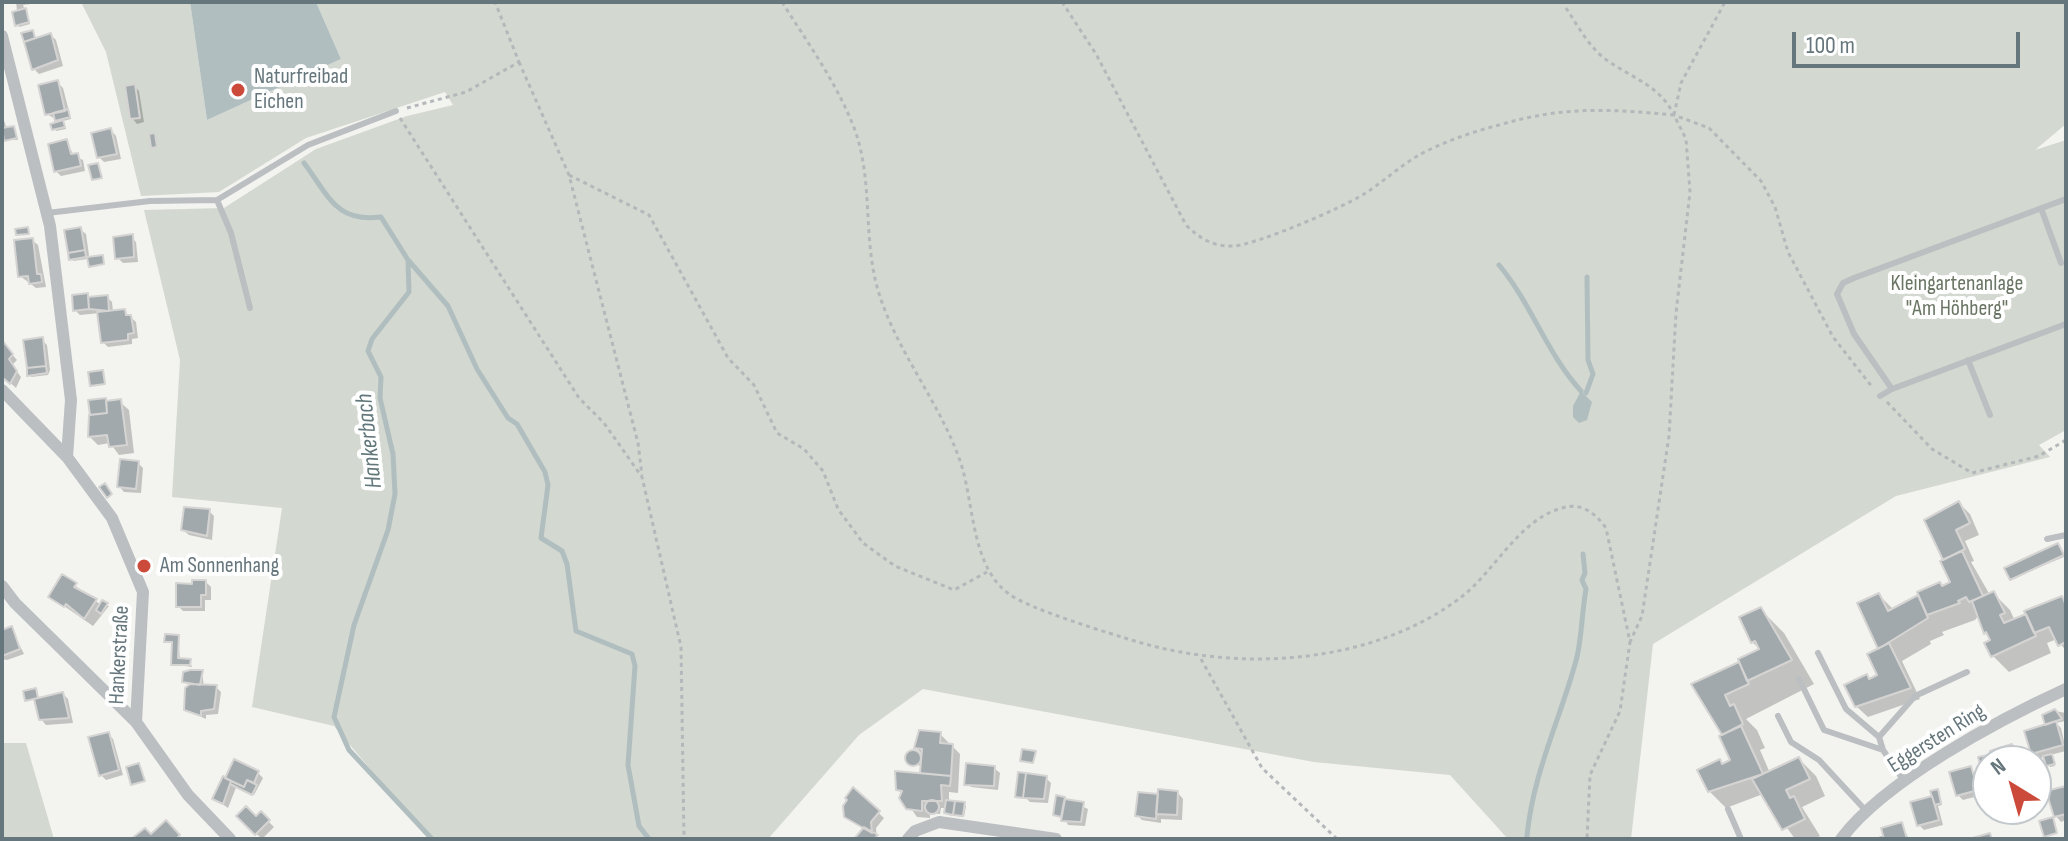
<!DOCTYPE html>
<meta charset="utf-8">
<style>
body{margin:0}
#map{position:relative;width:2068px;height:841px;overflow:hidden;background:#f3f3f0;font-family:"Sofia Sans Condensed",sans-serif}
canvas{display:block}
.frame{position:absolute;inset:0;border:4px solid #66767d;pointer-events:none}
.north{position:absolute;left:1972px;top:745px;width:80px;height:80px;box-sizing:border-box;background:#fff;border:2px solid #c2c8cb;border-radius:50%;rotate:323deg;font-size:22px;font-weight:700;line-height:32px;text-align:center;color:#66767d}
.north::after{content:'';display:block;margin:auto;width:28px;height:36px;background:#cb4a39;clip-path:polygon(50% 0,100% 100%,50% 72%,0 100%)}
.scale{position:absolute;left:1792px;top:32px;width:228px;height:36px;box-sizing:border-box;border:4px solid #66767d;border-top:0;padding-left:10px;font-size:24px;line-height:28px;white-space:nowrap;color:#66767d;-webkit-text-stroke:6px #fff;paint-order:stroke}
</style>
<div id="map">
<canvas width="2068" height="841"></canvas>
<div class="frame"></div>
<div class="north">N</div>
<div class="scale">100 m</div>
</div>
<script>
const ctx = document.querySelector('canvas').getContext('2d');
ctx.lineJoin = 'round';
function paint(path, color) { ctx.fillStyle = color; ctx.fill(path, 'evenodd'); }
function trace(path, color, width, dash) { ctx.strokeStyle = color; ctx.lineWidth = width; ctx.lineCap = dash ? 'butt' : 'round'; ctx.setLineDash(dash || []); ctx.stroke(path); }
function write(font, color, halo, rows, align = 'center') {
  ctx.font = font + ' "Sofia Sans Condensed",sans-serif'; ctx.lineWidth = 8; ctx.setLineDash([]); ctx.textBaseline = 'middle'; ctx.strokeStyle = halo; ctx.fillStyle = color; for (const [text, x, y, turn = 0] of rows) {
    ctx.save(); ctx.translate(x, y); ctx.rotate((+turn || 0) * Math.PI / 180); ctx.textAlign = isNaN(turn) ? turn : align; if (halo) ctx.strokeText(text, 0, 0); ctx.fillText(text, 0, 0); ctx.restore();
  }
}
const green = new Path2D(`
 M81,2H190L207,120L341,59L316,2H2066V124L2035,150L2066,140V430L2039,445L2050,457L1896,496L1653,644L1631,839H1508L1450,775L1314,762L923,689L859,735L768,839H429L334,726L252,707L282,508L172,497L180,360L144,210L224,208L316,149L407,116L453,105L445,92L306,138L219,192L141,196L106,52Z
 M2,743H26L54,839H2Z`);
const water = new Path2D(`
 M190,2H316L341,59L207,120Z
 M1581,391L1592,402L1587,420L1579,423L1573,417V406Z`);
const shadow = new Path2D(`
 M16,2H46L23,5L30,24L19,27Z
 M32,32L36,40L51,35L56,40L63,66L39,74L34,69L25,41Z
 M58,83L63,88L71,119L63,121L66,129L56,131L55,119L47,114Z
 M134,86L139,91L144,122L137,124L132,118Z
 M2,115L7,129L14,128L18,140H6Z
 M111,130L116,136L121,159L104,162L99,157Z
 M67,142L74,156L83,160L85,171L61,176L56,171Z
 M80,229L86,234L89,255L87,259L73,261Z
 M131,237L136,242L138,262L123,263L118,258Z
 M32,240L38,245L46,287L36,288L20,276Z
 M74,297H107L112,302L113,312L124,311L136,322L138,338L132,339V344L108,347L103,342L100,313L80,315L75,310Z
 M42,340L47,345L50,370L48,375L31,377Z
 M2,343L17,360L12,365L21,377L16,388L2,375Z
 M120,402L129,410L134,453L119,455L110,443L98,445L90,437L107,423Z
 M138,463L143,468L141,493L124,492L119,486Z
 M1959,503L1970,514L1979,535L1965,541L1974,561L1971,562L1990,595L1993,593L2010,610L2015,621L2061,598L2066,603V651L2057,639L2047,643L2051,653L2009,672L1993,656V641L1979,615L1975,620L1942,632L1944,635L1930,641L1931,644L1902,661L1920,699L1868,717L1856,706L1870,680L1879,676V595L1894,610L1939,584L1943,588L1953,583L1942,562Z
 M209,511L214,516L212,540L189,535L183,530Z
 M2060,547L2064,557L2011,579Z
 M62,576L101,605L109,606L93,626L51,597Z
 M206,582L211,587V600H205V611H183L178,606Z
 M1760,609L1784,633L1814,684L1746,719L1757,730L1765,748L1760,750L1770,773L1799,759L1816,776L1825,796L1802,807L1820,836L1814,839H1795L1763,794L1726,808L1709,791L1723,765L1733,761L1724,735L1694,685L1761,650L1752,642Z
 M11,628L24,654L7,660L2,659V632Z
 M178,637L180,660L190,661L192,667L173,664L174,643L166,641Z
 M202,672L204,687H216L221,692L218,714L206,715V719L186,710L187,689L196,683L184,681Z
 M36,690L39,699L63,694L68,699L73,723L46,725L41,719Z
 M2055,711L2066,713V724L2065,721L2056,723L2061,728L2066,751L2050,755L2055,766L2050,767L2046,756L2038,759L2033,753Z
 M108,734L113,739L123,775L106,780L101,775Z
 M940,734L960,754L958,793L949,792V802L966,806L964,817L948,815L947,808H941L940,814L930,813V818L917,817L898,789L922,775V766L907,763L908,752L922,754L916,748Z
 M994,768L1000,773L998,790L971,787L966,782Z
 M1970,768L1982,795L1963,800L1958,795Z
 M258,773L263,778L254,795L237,785L228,808L214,798L224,778Z
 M1046,778L1051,783L1048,803L1030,802L1024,796H1017Z
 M2066,788V820L2061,822L2056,816Z
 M853,790L884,818L876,828L877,839H857L865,829L846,816Z
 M1937,791L1942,805L1938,806L1943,825L1924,830L1919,825Z
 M1178,793L1183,799L1182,820L1161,819V823L1142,820L1137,815L1140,794Z
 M1063,798L1088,809L1085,826L1068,825L1064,816L1055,815Z
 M261,814L274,827L262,839L238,816L256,819Z
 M1901,824L1909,839H1871L1885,835Z`);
const stream = new Path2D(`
 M304,163C329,196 336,223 381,217L408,260L409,292L372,339L368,351L381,377L380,398L393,454L395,494L388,530L354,625L334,717L349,750L432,839
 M409,261L448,306L477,369L508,418L517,424L545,472L548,485L541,538L562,551L567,564L576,631L632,654L635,666L628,765L639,826L649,839
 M1499,265C1531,303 1547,354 1581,391
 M1586,393L1593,374L1588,360L1587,277
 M1527,836C1533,772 1562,715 1577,657C1582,635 1582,611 1586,589L1582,580L1585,573L1583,554`);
const building = new Path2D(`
 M26,8L29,22L15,26L12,12Z
 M33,30L35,38L24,42L21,33Z
 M51,33L58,60L32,70L24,42Z
 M58,80L65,111L45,115L38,85Z
 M135,84L140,118L130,119L125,86Z
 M68,109L70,117L55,121L53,113Z
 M63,120L65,127L52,130L50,124Z
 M14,126L17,138L4,141L2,128Z
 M111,128L117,154L97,158L91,133Z
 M155,133L157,147L151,148L149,134Z
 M67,139L71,154L78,153L81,166L54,172L48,144Z
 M98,163L102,178L92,180L88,165Z
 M28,227L29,234L16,235L15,229Z
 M81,227L85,250L68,253L64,230Z
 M133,234L134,257L115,259L113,237Z
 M33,238L37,274H41L42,282L29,284L28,276L18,277L14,240Z
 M85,250L86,257L69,260L68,253Z
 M103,255L104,264L89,267L87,257Z
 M88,293L89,309L73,311L72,295Z
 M108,295L109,311L89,309L88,297Z
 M125,309L126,315H131L134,333L128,334V340L101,343L97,312Z
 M43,337L46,366L27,368L23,340Z
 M2,340L13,354L9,359L17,371L10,384L2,377Z
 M46,366L47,373L27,376V368Z
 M103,370L105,384L90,386L88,372Z
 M106,398L107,413L90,415L88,400Z
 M121,399L127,445L109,447L107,435L88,437L89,415L107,413L106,401Z
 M120,459L139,461L136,489L117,487Z
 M105,483L112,494L107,498L99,487Z
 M1959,501L1970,523L1956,530L1965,549L1943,560L1924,520Z
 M184,507L210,509L207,536L181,530Z
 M2058,543L2064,555L2010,580L2004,568Z
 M1962,551L1983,596L1969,602L1966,597L1958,601L1960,603L1927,615L1917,592L1940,582L1942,586L1950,582L1940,561Z
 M62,574L77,583L74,587L97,599L84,619L66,604L64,607L48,597Z
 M192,580H206V595H201V607H176V583L192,584Z
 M1994,591L2005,613L2000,615L2004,623L2026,614L2036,636L1991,657L1984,643L1990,640L1986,632L1984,634L1972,601Z
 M1879,593L1888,611L1918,595L1928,618L1878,649L1857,603Z
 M2062,596L2066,605V642L2058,646L2049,627L2034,633L2024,611Z
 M102,600L108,603L101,614L96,610Z
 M1761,607L1792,660L1747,681L1738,659L1759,649L1755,641L1751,643L1739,617Z
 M12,626L20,649L2,656V630Z
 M165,634L179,635L178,658L191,659L190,665H171L172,642H164Z
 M1889,643L1911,688L1855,707L1844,685L1867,674L1869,679L1877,675L1867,654Z
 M1739,662L1749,684L1725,695L1730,706L1734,704L1743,724L1722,735L1691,684Z
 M190,670H203L200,685L182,682L183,672Z
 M190,684L217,685L214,709L201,711V716L184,710L185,688Z
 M36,688L38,698L25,701L23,691Z
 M63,692L69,718L39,720L34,699Z
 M2055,709L2062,719L2045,725L2042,715Z
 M2056,721L2063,745L2031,754L2024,731Z
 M1741,726L1763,774L1708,792L1697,770L1720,759L1722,764L1730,760L1719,736Z
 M919,730L941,732L940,743L953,744L951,776L920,773L922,749L914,748Z
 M109,732L119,770L99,776L88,737Z
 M2012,744L2017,761H1993L1990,751Z
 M1022,749L1036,751L1033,763L1020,761Z
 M905 758a8 8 0 1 1 16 0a8 8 0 1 1-16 0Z
 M2052,754L2055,764L2046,766L2043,756Z
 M1988,755V770L1982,772L1978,757Z
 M1799,757L1810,779L1786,790L1790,798L1794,796L1805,819L1782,830L1752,779Z
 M234,759L259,771L254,783L247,780L244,787L225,778Z
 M139,763L145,781L131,785L126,767Z
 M966,763L995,766L994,786L964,785Z
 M1971,766L1978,790L1956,796L1949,772Z
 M895,771L951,776L950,786L941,785L942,801H922V811L906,809L899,798L902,791L896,790Z
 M1018,772L1026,773L1023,798L1015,797Z
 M1026,773L1047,776L1044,799L1023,798Z
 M223,776L231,781L223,804L212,799Z
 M247,780L257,785L252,795L230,784L231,781L244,787Z
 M2066,786V814L2054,817L2046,791Z
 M853,787L880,811L871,822L872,833L844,817L843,806L847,800L845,798Z
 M1158,789L1178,791L1177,815L1156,814Z
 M1938,789L1941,803L1935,805L1930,791Z
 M1138,792L1158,794L1156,819L1135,816Z
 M1056,795L1065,797L1061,817L1053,815Z
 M1932,796L1939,820L1917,826L1910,802Z
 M1065,799L1084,802L1081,822L1061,821Z
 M925 807a7 7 0 1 1 14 0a7 7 0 1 1-14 0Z
 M946,800L955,801L953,815L944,813Z
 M955,801L965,802L963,816L953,815Z
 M246,806L256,816L261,811L270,820L255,835L236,816Z
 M2053,817L2057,833L2044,837L2039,821Z
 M166,820L180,835L176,839H131L145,828L151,834Z
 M1902,822L1907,839H1884L1881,828Z
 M864,827L878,835L874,839H854Z
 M1990,833L1992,839H1969Z`);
const path = new Path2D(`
 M782,2C809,45 839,86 856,133C872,181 864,234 876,283C893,349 942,403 962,467C974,507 972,567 1009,594C1031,610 1109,633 1138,642C1240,672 1371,665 1460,598C1494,573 1518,520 1562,508C1582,502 1595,513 1606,528L1630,642L1620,711L1590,775L1587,839
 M1062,2L1096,54L1186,225C1200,239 1214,247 1234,246C1258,244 1342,208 1364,194C1383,182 1400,166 1419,155C1443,142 1472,132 1499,125C1563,106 1609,109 1674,115L1686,139L1690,192L1676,313L1669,436L1642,616L1630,642
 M1566,8C1578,26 1590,49 1608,61C1634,79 1660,86 1674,115L1709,128L1761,181L1775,207L1788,252L1833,337L1873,388
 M519,62L569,175L638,443L642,475
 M407,108L466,92L519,62L495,2
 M1674,115L1681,83L1725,2
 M400,118L579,398L604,423L642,477L681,647L684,839
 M569,175L649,215L728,358L754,385L777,433L804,449L823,471L838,509L863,543L895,566L954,590L987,572
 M1887,402L1932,449L1972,473L2039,456L2066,440
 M1201,659L1262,768L1337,839`);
const lane = new Path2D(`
 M2066,199L1854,278L1843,283L1837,294L1854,334L1892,389L2066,324
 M217,200L231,233L250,308
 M2041,208L2061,263
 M47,213L150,201L217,200L308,145L396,111
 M1968,360L1990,415
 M1880,396L1892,389
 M2047,539L2066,535
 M1818,653L1846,709L1879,737L1883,750
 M1799,679L1824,730L1883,750L1904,781
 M1778,716L1791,742L1819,760L1868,813
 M1879,737L1915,696L1967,672
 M1728,809L1741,839`);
const street = new Path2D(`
 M2,36L50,226L71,400L67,457
 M2,390L67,457L112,518L143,592L136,722L188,795L230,839
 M2,586L15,603L136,722
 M908,839L915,831L939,822L1056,839
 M1841,839C1884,781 2000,719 2066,689`);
const markers = [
 [238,90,8,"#cb4a39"],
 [144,566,8,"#cb4a39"]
];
const poiNames = [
 ["Naturfreibad",254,77],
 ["Eichen",254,102],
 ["Am Sonnenhang",160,566]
];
const parkNames = [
 ["Kleingartenanlage",1957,284],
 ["\"Am Höhberg\"",1957,309]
];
const streetNames = [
 ["Hankerstraße",120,655,-87],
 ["Eggersten Ring",1937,739,-32]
];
const waterNames = [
 ["Hankerbach",370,441,-96]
];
paint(green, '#d3d8d0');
paint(water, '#b1bec0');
paint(shadow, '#0003');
trace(stream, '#b1bec0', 5);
paint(building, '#a1a9ac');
trace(building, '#d5d4d3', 2);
trace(path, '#b5b8ba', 3, [4, 4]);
trace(lane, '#bbbfc1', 6);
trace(street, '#bbbfc1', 12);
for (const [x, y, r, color] of markers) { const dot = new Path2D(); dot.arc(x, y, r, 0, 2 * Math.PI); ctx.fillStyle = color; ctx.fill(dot); trace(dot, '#fff', 3); }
write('22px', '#66767d', '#fff', poiNames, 'left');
write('22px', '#6a7564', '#fff', parkNames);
write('22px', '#66767d', '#fff', streetNames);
write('italic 24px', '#62777b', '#fff', waterNames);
</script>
